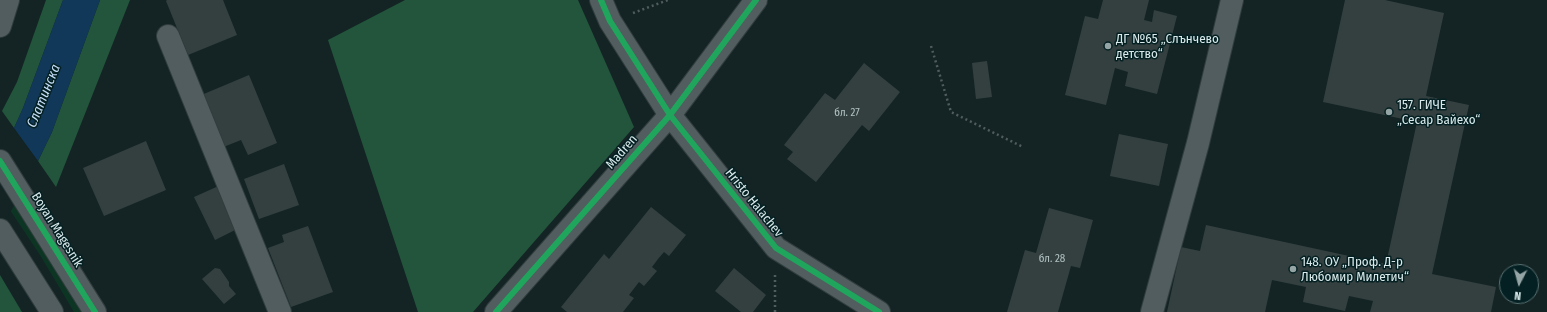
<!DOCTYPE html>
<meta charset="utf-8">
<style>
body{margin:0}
#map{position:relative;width:1547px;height:312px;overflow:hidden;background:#142425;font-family:"Fira Sans Condensed",sans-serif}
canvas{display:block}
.north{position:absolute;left:1499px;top:264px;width:40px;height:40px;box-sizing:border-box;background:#042022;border:1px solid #5a7172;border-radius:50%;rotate:186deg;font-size:11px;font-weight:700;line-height:16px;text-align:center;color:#daeaeb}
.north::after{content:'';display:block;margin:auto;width:14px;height:18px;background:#95a5a6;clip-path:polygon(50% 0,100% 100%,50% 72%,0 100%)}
</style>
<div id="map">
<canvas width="1547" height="312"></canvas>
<div class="north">N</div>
</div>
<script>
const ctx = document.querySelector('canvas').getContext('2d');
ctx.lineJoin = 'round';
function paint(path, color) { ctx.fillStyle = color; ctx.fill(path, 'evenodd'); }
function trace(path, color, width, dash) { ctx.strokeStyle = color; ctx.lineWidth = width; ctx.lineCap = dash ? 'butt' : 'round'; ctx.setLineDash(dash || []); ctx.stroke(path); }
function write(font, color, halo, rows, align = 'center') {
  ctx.font = font + ' "Fira Sans Condensed",sans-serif'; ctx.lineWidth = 3; ctx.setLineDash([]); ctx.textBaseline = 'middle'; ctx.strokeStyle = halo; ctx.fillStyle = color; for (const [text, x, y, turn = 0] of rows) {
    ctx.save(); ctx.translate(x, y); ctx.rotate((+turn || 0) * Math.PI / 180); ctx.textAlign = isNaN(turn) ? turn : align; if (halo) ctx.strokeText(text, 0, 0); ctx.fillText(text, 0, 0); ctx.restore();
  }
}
const green = new Path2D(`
 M0,179L85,312H74L40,255L0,195Z`);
const forest = new Path2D(`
 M46,0H63L23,108L14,128L2,111L17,82Z
 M100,0H130L56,187L38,161L52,132Z
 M405,0H578L634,127L473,312H418L328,40Z
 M0,275L22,312H0Z`);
const water = new Path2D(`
 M63,0H100L52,132L38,161L14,128L23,108Z`);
const pier = new Path2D(`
 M12,126L39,163L11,211L0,225V147Z`);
const building = new Path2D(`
 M167,0H223L237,35L188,55L166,1Z
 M1103,0H1149L1144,20L1152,22L1154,10L1177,16L1157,94L1125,86L1128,72L1115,68L1106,105L1065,95L1085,16L1098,19Z
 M1345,0H1385L1444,13L1426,96L1469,105L1432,274L1496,287L1491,312H1370L1373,301L1349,296L1345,311L1303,302L1306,287L1272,280L1265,312H1167L1181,247L1200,251L1206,225L1386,264L1417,122L1323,102Z
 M987,61L992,97L976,99L972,63Z
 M864,63L900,92L869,131L862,125L816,182L787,159L793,152L784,145L825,93L835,100Z
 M249,75L277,143L248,155L241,140L221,148L199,96Z
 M1119,134L1168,144L1159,186L1110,176Z
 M146,141L166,190L104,216L83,168Z
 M284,164L299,205L259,219L244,179Z
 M223,184L243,226L215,240L194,197Z
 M651,207L686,235L669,256L664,252L658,259L652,267L657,271L644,286L639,282L629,295L634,298L623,312H567L561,307L604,254L609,259Z
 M1049,208L1093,220L1080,268L1071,266L1058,312H1007L1025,250L1036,253Z
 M308,226L333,292L291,307L268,248L284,242L282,235Z
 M215,268L220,269L229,282V286L236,294L224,304L202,279Z
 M734,268L766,295L753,312H741L715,291Z`);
const path = new Path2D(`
 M633,13L668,0
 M931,46L951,112L1023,147
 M775,312V275`);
const minor = new Path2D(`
 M601,0L610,21L670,115L776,248L879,312
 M0,26L8,0
 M168,36L280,312
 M0,161L95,312
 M0,230L52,312
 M496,312L670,115L756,0
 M1152,312L1198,143L1232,0`);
const cycleway = new Path2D(`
 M601,0L610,21L670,115L776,248L879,312
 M0,161L95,312
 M496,312L670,115L756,0`);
const markers = [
 [1108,46,4,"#95a5a6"],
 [1389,112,4,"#95a5a6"],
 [1293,269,4,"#95a5a6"]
];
const numberNames = [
 ["бл. 27",847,113],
 ["бл. 28",1052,259]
];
const poiNames = [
 ["ДГ №65 „Слънчево",1116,39],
 ["детство“",1116,54],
 ["157. ГИЧЕ",1397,105],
 ["„Сесар Вайехо“",1397,120],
 ["148. ОУ „Проф. Д-р",1301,262],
 ["Любомир Милетич“",1301,277]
];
const streetNames = [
 ["Madren",622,152,-49],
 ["Hristo Halachev",754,203,51],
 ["Boyan Magesnik",57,230,58]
];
const waterNames = [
 ["Слатинска",44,96,-68]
];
paint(green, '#0c3623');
paint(forest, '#22553b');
paint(water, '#113859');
paint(pier, '#142425');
paint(building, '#344040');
trace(minor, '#313d3e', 24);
trace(path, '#515c5d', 2.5, [2, 3]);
trace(minor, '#515d5e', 22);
trace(cycleway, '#20a55d', 6);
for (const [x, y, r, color] of markers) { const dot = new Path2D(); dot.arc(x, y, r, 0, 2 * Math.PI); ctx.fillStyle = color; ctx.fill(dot); trace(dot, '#042022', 1.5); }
write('11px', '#b0c0c0', null, numberNames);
write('13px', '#daeaeb', '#042022', poiNames, 'left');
write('13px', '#daeaeb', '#042022', streetNames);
write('italic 14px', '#c4dcf5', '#042022', waterNames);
</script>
